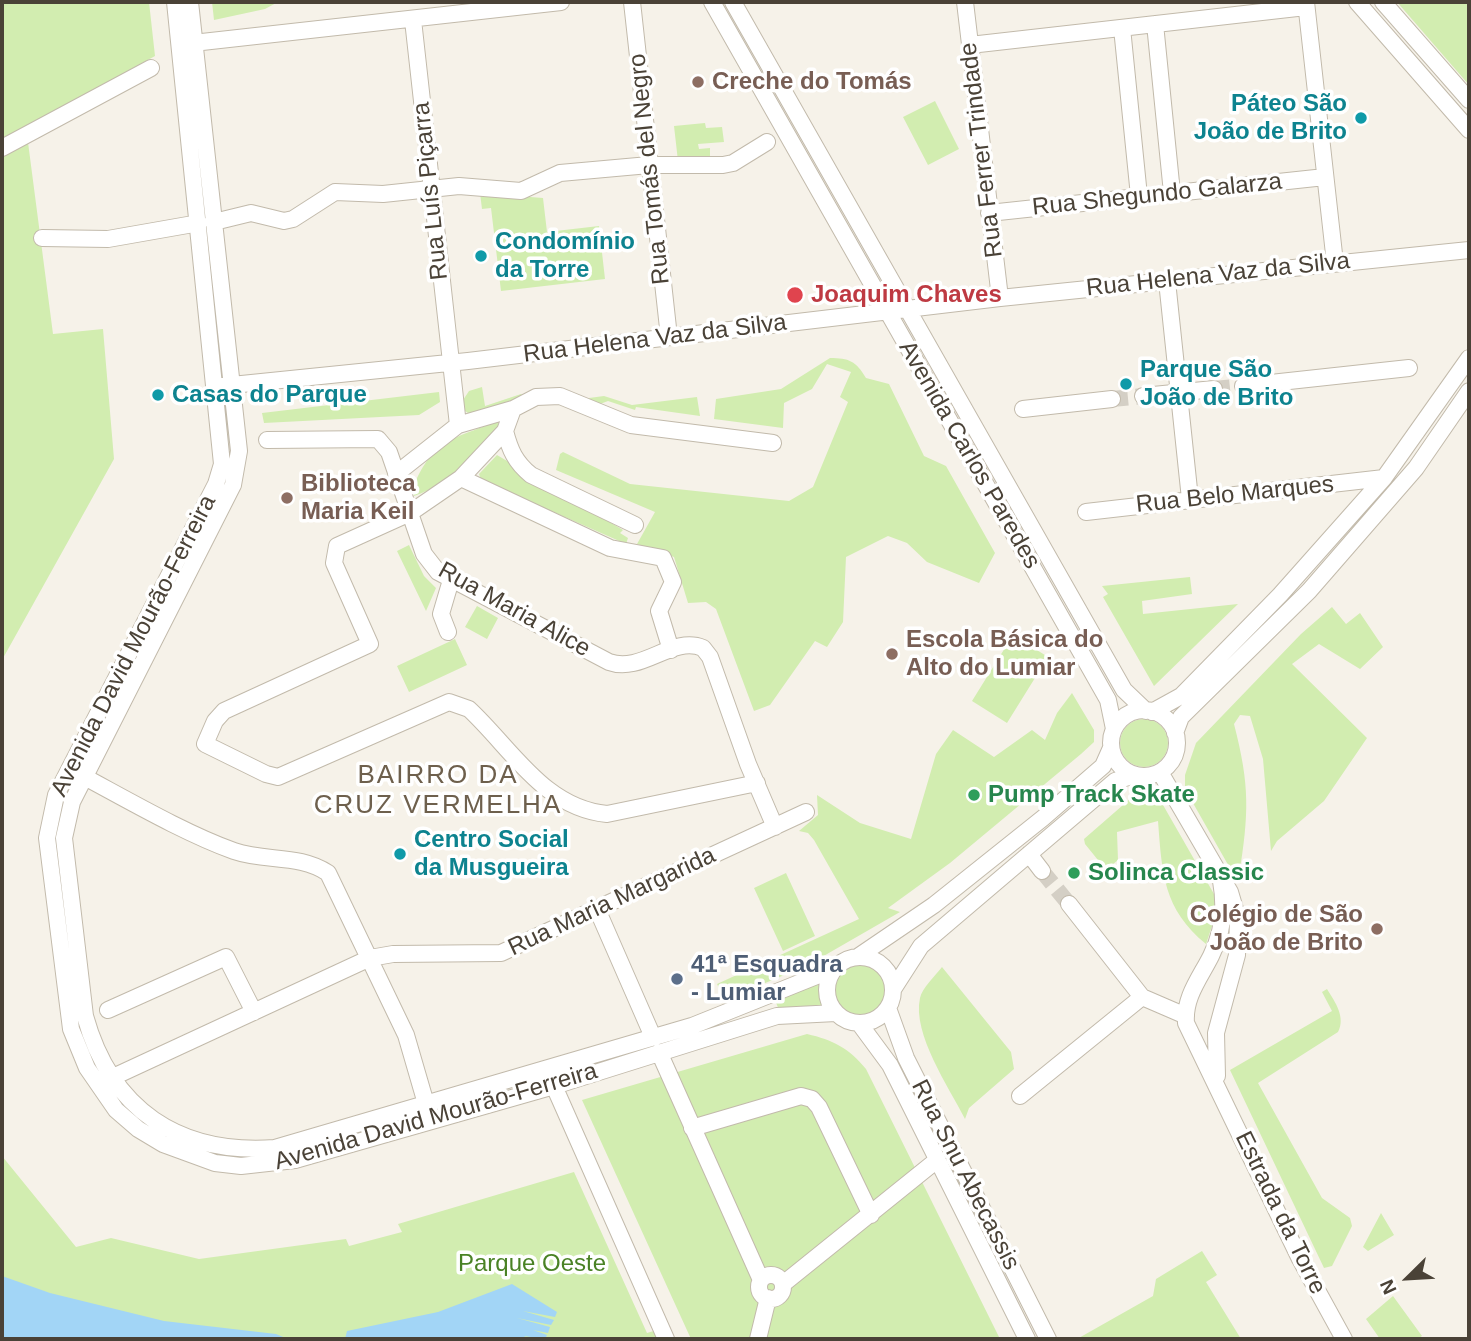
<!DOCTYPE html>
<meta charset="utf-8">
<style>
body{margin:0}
#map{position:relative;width:1471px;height:1341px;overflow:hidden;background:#f6f2e9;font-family:Helvetica,sans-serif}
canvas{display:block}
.frame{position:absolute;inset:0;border:4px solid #4a4237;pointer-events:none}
.north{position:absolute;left:1373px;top:1243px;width:70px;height:70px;-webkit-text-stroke:5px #fff;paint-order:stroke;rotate:246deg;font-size:19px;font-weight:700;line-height:28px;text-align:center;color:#4a4237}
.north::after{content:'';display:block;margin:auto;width:24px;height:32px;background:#4a4237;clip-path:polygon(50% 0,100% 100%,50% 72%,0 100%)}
</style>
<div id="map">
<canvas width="1471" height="1341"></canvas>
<div class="frame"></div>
<div class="north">N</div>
</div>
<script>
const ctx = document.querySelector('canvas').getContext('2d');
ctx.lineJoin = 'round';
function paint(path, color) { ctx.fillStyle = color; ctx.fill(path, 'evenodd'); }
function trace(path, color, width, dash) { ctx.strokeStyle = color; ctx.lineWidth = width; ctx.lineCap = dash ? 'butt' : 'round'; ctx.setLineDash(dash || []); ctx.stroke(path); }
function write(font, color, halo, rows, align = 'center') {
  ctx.font = font + ' Helvetica,sans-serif'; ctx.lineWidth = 7; ctx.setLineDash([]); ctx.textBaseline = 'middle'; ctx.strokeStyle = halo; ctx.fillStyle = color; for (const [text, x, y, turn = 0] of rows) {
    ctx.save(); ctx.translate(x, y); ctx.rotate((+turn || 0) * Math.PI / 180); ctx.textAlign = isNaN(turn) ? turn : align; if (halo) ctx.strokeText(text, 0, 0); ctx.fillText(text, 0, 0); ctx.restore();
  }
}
const green = new Path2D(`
 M2,2H149L155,56L26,127L53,334L103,329L114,459L2,660Z
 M212,2H278L265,9L214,20Z
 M1397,2H1469V85Z
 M935,101L959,149L928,165L903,117Z
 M705,123L706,128L722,127L724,142L698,144L699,149L710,148V158L678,161L674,126Z
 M480,193L543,198L547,232L599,226L605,279L501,291L491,208L482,209Z
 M830,358C849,358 856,361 866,378L889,384L924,456L946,466L995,553L979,583L927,562L907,543L888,536L846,557L843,622L827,647L815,641L770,705L754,711L716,609L706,602L688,603L674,557L637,544L655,512L556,470L560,454L563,452L630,484L789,501L813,487L848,402L840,397L851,372L827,364L812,389L784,403L783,428L714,419L716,399L781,389Z
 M482,387L485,406L521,394L524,396L471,415L465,411L463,400L469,391Z
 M439,392L440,402L419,415L264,423L262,413Z
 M604,396L632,405L697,397L700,416L636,407L635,410L608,401L600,404L590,402L589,398Z
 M498,421V430C473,455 448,485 414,496L412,490C432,440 450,440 498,421Z
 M497,455L623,530L620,533L628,538L626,544L481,480L479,474Z
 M409,545L424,576L436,588L426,611L397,551Z
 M1190,577L1192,594L1142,601L1143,614L1238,604L1154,686L1103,597L1108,594L1102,586Z
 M477,606L498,618L487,639L465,627Z
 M1332,607L1346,624L1360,613L1383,647L1360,669L1319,644L1292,664L1367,738L1324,801L1277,841L1271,851L1263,759L1250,716L1240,715L1234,724C1250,786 1249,813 1239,876L1235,877L1185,789V775L1196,743L1301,634Z
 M1013,635L1048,657L1007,723L972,701Z
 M455,639L467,665L409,692L397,666Z
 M1072,693L1094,730V742L1081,754L950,863L888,908L900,912L808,965L725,1000L717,984L859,919L814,840L808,833L799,831L818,815L817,795L860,823L911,839L936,754L953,730L994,757L1032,730L1045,740L1057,713Z
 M1120 743a24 24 0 1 1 48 0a24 24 0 1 1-48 0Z
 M1138,792L1159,798L1214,894L1216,914L1206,944C1163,909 1162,873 1158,821L1117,832L1118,860L1106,870L1085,844L1084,839Z
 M786,873L815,936L783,951L754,888Z
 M835 990a26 26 0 1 1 52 0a26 26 0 1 1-52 0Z
 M942,967L1011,1052L1014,1069L969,1108L965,1119C949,1087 912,1034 920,998C922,988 935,976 942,967Z
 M819,981L822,1005L779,1010L775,1000Z
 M1327,989C1335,1002 1346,1017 1338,1032L1258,1083L1322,1198L1350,1218L1352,1226L1332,1266L1324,1268L1230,1070L1332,1011L1322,992Z
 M807,1034C833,1040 849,1048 866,1069L1000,1339H691L582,1100Z
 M2,1156L76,1247L111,1238L199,1259L346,1239L349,1246L402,1232L398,1224L574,1172L647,1333L657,1330L660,1339H2Z
 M1381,1213L1394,1235L1368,1251L1363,1247Z
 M1202,1251L1217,1275L1206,1282L1241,1339H1077L1153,1296L1156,1279Z
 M1393,1296L1422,1336L1417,1339H1380L1366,1319Z`);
const water = new Path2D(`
 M2,1276L50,1293L164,1321L276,1334L288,1339H2Z
 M512,1284L557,1312L555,1317L523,1311L554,1320L551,1325L517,1318L550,1327L548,1333L533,1330L547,1335L545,1339L524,1336L529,1339H345L347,1331L438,1312Z`);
const minorTunnel = new Path2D(`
 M1214,389L1243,386
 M1112,399L1143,396
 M1042,871L1069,904`);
const minor = new Path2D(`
 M175,2L222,464L216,484L56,795L47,838L71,1029L87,1068L116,1110L138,1129L163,1144L215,1163L241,1166L295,1160L554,1086L777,1016L836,1013
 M190,2L239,451L233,485L72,802L64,838L85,1016C111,1110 179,1155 275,1148L692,1026L834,969
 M632,2L669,337
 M712,2L1108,700L1114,729
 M733,2L1124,690L1146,711
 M965,2L1000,298
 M1306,2L1335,263
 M1357,2L1469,130
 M1383,2L1469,100
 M1155,24L1172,193
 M1122,28L1139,196
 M184,44L561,2
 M970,45L1306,7
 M2,148L151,68
 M989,213L1325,177
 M214,222L251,213L284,221L293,219L335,192L383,194L459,186L521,191L560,173L649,165H723L733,163L767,142
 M42,238L108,239L199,223
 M1167,281L1190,499
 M222,386L468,361L1000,298L1469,250
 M1243,386L1409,368
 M1143,396L1214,389
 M1023,409L1112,399
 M458,425L513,409
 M505,431C510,450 515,462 531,475L635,525
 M267,440L378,439L389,452L424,554L438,572L609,662C642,674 672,635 703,648L710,657L748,764L775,827
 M396,474L458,425L413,20
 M461,478L610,548L663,558L673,582L659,611L671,650
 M1086,512L1384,478
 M448,632L441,614L451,580
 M1111 743a33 33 0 1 1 66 0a33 33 0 1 1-66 0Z
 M1152,712L1181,696L1280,595L1384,478L1469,358
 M1175,733L1181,717L1309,591L1416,468L1469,391
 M1160,772L1230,892L1238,919L1237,955L1216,1033L1217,1076
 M79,774C126,799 184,833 234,851C266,862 299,854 328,873L406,1035L429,1114
 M757,783L607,814C544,808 512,749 469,709L449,702L278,777L266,774L205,744L215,721L224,711L370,644L334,563L337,546L410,513L461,478L505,431L513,409L536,397L560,396L631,425L773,443
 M1029,854L1042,871
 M1221,881C1226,908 1223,932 1211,956C1200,978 1184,997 1186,1023L1300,1259L1344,1339
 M1069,904L1142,997L1186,1016
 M597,909L653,1037
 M859,956L934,905L1043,818L1103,766L1111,748
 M827 990a33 33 0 1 1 66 0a33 33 0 1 1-66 0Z
 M894,988L921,946L1115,781L1135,775
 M888,1008L906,1058L1048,1339
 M108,1010L226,957L254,1012
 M859,1023L890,1065L1027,1339
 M659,1052L761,1280
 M111,1078L370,958L393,954L501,953L806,812
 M554,1086L666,1339
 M1020,1096L1142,997
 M692,1128L801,1096L812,1099L819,1107L871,1215
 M759 1287a12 12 0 1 1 24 0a12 12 0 1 1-24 0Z
 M783,1284L937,1160
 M758,1339L768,1298`);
const markers = [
 [698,82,7,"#8d6e63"],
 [1361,118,7,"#0f9aa8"],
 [481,256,7,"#0f9aa8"],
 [795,295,9,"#e0444e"],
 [1126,384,7,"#0f9aa8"],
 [158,395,7,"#0f9aa8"],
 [287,498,7,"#8d6e63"],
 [892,654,7,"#8d6e63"],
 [974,795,7,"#2e9e5b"],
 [400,854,7,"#0f9aa8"],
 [1074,873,7,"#2e9e5b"],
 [1377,929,7,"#8d6e63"],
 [677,979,7,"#5c6f8a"]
];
const educationNames = [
 ["Creche do Tomás",712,82],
 ["Biblioteca",301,484],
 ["Maria Keil",301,512],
 ["Escola Básica do",906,640],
 ["Alto do Lumiar",906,668],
 ["Colégio de São",1363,915,"right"],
 ["João de Brito",1363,943,"right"]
];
const cultureNames = [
 ["Páteo São",1347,104,"right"],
 ["João de Brito",1347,132,"right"],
 ["Condomínio",495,242],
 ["da Torre",495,270],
 ["Parque São",1140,370],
 ["João de Brito",1140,398],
 ["Casas do Parque",172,395],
 ["Centro Social",414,840],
 ["da Musgueira",414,868]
];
const streetNames = [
 ["Rua Ferrer Trindade",982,150,-97],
 ["Rua Tomás del Negro",650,169,-96],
 ["Rua Luís Piçarra",431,191,-96],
 ["Rua Shegundo Galarza",1157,195,-6],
 ["Rua Helena Vaz da Silva",1218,275,-6],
 ["Rua Helena Vaz da Silva",655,339,-7],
 ["Avenida Carlos Paredes",969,455,60],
 ["Rua Belo Marques",1235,495,-6],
 ["Rua Maria Alice",514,610,29],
 ["Avenida David Mourão-Ferreira",134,646,-63],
 ["Rua Maria Margarida",612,902,-25],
 ["Avenida David Mourão-Ferreira",436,1117,-16],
 ["Rua Snu Abecassis",965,1175,63],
 ["Estrada da Torre",1280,1213,64]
];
const healthNames = [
 ["Joaquim Chaves",811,295]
];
const leisureNames = [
 ["Pump Track Skate",988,795],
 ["Solinca Classic",1088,873]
];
const serviceNames = [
 ["41ª Esquadra",691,965],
 ["- Lumiar",691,993]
];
const parkNames = [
 ["Parque Oeste",532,1264]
];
const neighbourhoodNames = [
 ["BAIRRO DA",438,776],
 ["CRUZ VERMELHA",438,806]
];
paint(green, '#d2edb0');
paint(water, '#a2d5f6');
trace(minorTunnel, '#d4cfc5', 16, [16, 8]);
trace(minor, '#c2baab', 18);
trace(minor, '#fff', 16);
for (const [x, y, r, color] of markers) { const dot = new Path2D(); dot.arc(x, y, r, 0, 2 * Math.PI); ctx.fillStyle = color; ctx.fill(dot); trace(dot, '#fff', 2.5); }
write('bold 24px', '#785e54', '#fff', educationNames, 'left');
write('bold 24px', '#0d838f', '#fff', cultureNames, 'left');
write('24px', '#4a4237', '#fff', streetNames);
write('bold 24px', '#be3a42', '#fff', healthNames, 'left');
write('bold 24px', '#27864d', '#fff', leisureNames, 'left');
write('bold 24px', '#4e5e75', '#fff', serviceNames, 'left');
write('24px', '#4a8225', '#fff', parkNames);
ctx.letterSpacing = '2px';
write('26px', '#6e604d', '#fff', neighbourhoodNames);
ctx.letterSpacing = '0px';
</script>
